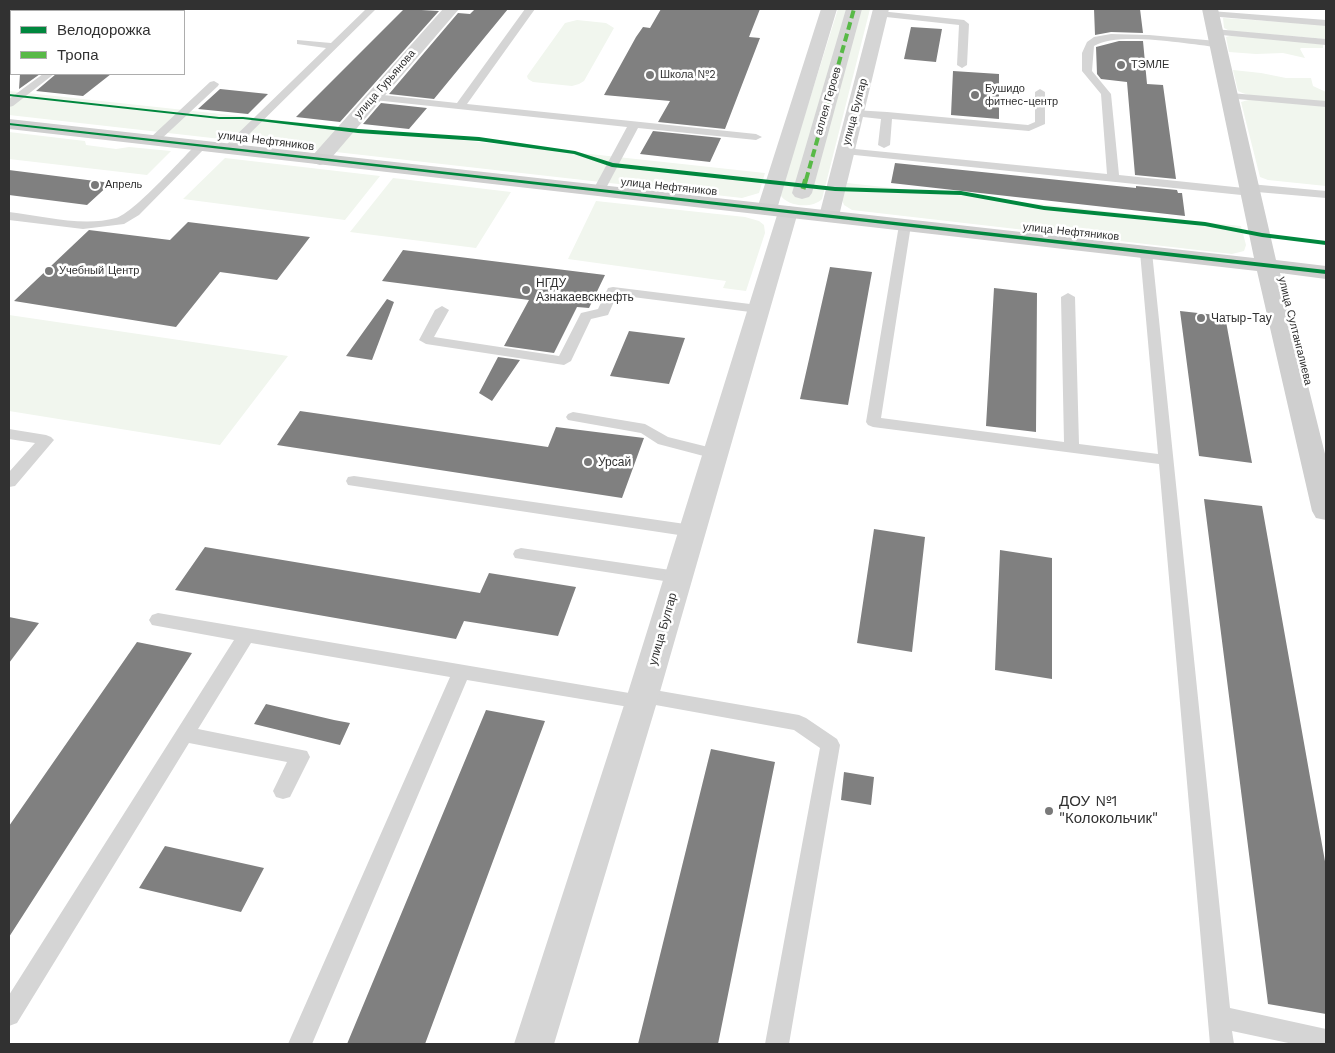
<!DOCTYPE html>
<meta charset="utf-8">
<style>
body{margin:0}
#map{position:relative;width:1335px;height:1053px;overflow:hidden;background:#fff;font-family:"Work Sans",sans-serif}
canvas{display:block}
.frame{position:absolute;inset:0;border:10px solid #313131;pointer-events:none}
.legend{position:absolute;left:10px;top:10px;width:175px;height:65px;box-sizing:border-box;background:#fff;border:1px solid #adadad;margin:0;padding:6px 9px;list-style:none;font-size:15px;color:#313131}
.legend li{display:flex;align-items:center;gap:10px;height:25px}
.legend b{width:25px;border:1px solid #adadad}
</style>
<div id="map">
<canvas width="1335" height="1053"></canvas>
<div class="frame"></div>
<ul class="legend">
<li><b style="height:6px;background:#00873e"></b>Велодорожка</li>
<li><b style="height:6px;background:#58b947"></b>Тропа</li>
</ul>
</div>
<script>
const ctx = document.querySelector('canvas').getContext('2d');
ctx.lineJoin = 'round';
function paint(path, color) { ctx.fillStyle = color; ctx.fill(path, 'evenodd'); }
function trace(path, color, width, dash) { ctx.strokeStyle = color; ctx.lineWidth = width; ctx.lineCap = dash ? 'butt' : 'round'; ctx.setLineDash(dash || []); ctx.stroke(path); }
function write(font, color, halo, rows, align = 'center') {
  ctx.font = font + ' "Work Sans",sans-serif'; ctx.lineWidth = 5; ctx.setLineDash([]); ctx.textBaseline = 'middle'; ctx.strokeStyle = halo; ctx.fillStyle = color; for (const [text, x, y, turn = 0] of rows) {
    ctx.save(); ctx.translate(x, y); ctx.rotate((+turn || 0) * Math.PI / 180); ctx.textAlign = isNaN(turn) ? turn : align; if (halo) ctx.strokeText(text, 0, 0); ctx.fillText(text, 0, 0); ctx.restore();
  }
}
const green = new Path2D(`
 M838,9H870L822,199C813,209 786,207 780,194Z
 M1223,18L1326,25V39L1230,31L1224,28Z
 M577,20L606,23L614,28L584,81L579,84L572,86L533,82L528,79L527,76L565,23Z
 M1233,35L1323,43V48H1301L1300,49L1305,58L1283,53L1256,54L1229,52L1226,37Z
 M1233,70L1261,73L1286,78H1311L1313,86L1326,92V102C1301,100 1261,102 1238,91Z
 M9,91L765,173L759,193L742,198L9,115Z
 M1252,99L1326,106V186L1268,180L1260,177L1241,102Z
 M9,132L85,141L86,145L116,149L129,147L171,151L147,175L9,159Z
 M225,158L380,176L345,220L183,199Z
 M393,178L511,192L476,248L350,232Z
 M847,183L1241,226L1246,245L1244,251L1232,254L852,210L844,205L842,200Z
 M596,201L745,217L759,221L764,225L765,233L746,291L723,288L726,281L568,259Z
 M9,315L288,356L220,445L9,411Z`);
const building = new Path2D(`
 M404,9L439,11L340,122L296,117Z
 M475,9H508L434,99L389,94L458,13L470,14Z
 M661,9H760L749,37L760,38L725,129L658,122L670,101L604,95L636,37L643,27L650,28Z
 M1094,9H1140L1143,33L1111,32L1095,35Z
 M911,27L942,29L936,62L904,59Z
 M1119,41H1143L1147,84L1163,85L1176,179L1135,175L1127,82L1101,79L1097,74L1096,47Z
 M953,71L999,74V119L951,115Z
 M20,74H40L19,89Z
 M56,74H111L83,96L36,91Z
 M220,89L268,94L248,114L198,109Z
 M381,103L427,108L409,129L363,124Z
 M653,131L721,138L710,162L640,154Z
 M895,163L1136,188V186L1177,190L1178,193H1182L1185,216L891,183Z
 M9,170L111,183L87,205L9,195Z
 M188,222L310,237L277,280L220,272L176,327L14,301L89,230L170,240Z
 M403,250L605,275L589,308L577,307L554,353L504,346L529,300L382,281Z
 M830,267L872,272L848,405L800,399Z
 M994,288L1037,293L1036,432L986,426Z
 M387,299L394,302L372,360L346,356Z
 M1180,311L1225,316L1252,463L1199,456Z
 M629,331L685,338L669,384L610,376Z
 M498,357L520,360L492,401L479,393Z
 M300,411L548,447L556,427L644,438L622,498L277,445Z
 M1204,499L1262,506L1326,867V1014L1268,1004Z
 M874,529L925,537L912,652L857,643Z
 M205,547L480,593L489,573L576,587L558,636L464,621L456,639L175,590Z
 M1000,550L1052,558V679L995,670Z
 M9,617L39,623L9,663Z
 M137,642L192,653L9,937V826Z
 M266,704L334,720L350,723L340,745L254,724Z
 M486,710L545,721L425,1044H347Z
 M711,749L775,762L718,1044H638Z
 M844,772L874,777L871,805L841,800Z
 M165,846L264,868L241,912L139,888Z`);
const lane = new Path2D(`
 M129,9H141L139,11H128Z
 M366,9H376L233,150H225L223,148L225,146L326,48L297,44V40L331,43Z
 M525,9H535L467,104L756,134L762,137L756,140L638,128L605,190L599,194L593,190L627,127L374,100L369,97L374,94L457,103Z
 M880,11L964,20L969,24L967,65L962,68L957,65L959,25L877,16V12Z
 M1211,11L1326,20V26L1208,16V12Z
 M1214,29L1326,39V45L1211,34V30Z
 M1111,34L1149,35L1217,41L1222,44L1217,47C1187,44 1118,31 1094,46L1092,71L1111,94L1119,175L1244,188L1250,184L1326,191V198L1257,192L1251,196L845,154L839,151L845,148L1107,174L1101,94L1082,71V53L1087,42L1094,37Z
 M43,74H54L13,106L9,107V99Z
 M214,81L219,84L218,86L158,142H150L148,140L150,138L210,82Z
 M1040,89L1045,92V124L1029,131L892,119L890,145L884,148L878,145L881,119L854,116L849,113L854,110L887,112L1028,125L1035,122V92Z
 M1230,93L1326,101V107L1226,98L1225,96L1226,94Z
 M202,142L206,143L208,145L206,147L139,215L124,224L83,229L9,220V212C43,216 83,227 116,218C134,213 182,158 198,143Z
 M905,221L911,225L881,418L1064,442L1061,297L1068,293L1075,297L1079,444L1158,454L1140,252L1146,248L1152,252L1230,1008L1326,1029V1044H1293L1232,1031L1234,1044H1210L1159,464L873,427L868,425L866,422L899,225Z
 M613,287L758,305L765,309L758,313L617,295L608,315L591,319L571,361L564,365L426,344L419,340L435,310L442,306L449,310L434,337L559,356L581,313L598,309L608,288Z
 M573,412L645,424L668,437L720,450L723,454L720,458L715,459L658,444L641,433L568,420L566,417L568,414Z
 M9,429L46,435L51,437L54,440L15,486L9,487V472L35,443L9,439Z
 M354,476L692,525L698,527L700,531L698,535L692,537L348,485L346,481L348,477Z
 M521,548L677,571L683,573L685,577L683,581L677,583L515,558L513,554L515,550Z
 M158,613L635,694L636,690L643,688L799,715L806,718L837,739L840,745L789,1044H765L820,748L794,730L650,704L648,707L641,709L467,680L312,1044H288L450,677L251,643L198,729L307,751L310,757L290,797L283,799L276,797L273,791L287,762L189,743L17,1023L9,1026V995L234,640L152,625L149,620L152,615Z`);
const street = new Path2D(`
 M443,9H459L327,163L320,165L313,163L310,159L313,155Z
 M821,9H837L777,209L774,213L767,215L760,213L757,209Z
 M846,9H862L812,193L809,197L802,199L795,197L792,193Z
 M873,9H889L839,216L836,220L829,222L822,220L819,216Z
 M788,206L795,208L798,212L657,702L554,1044H514L625,702L778,212L781,208Z`);
const secondary = new Path2D(`
 M23,9H40L38,11H21Z
 M1202,9H1218L1276,260L1326,266V279L1280,273L1326,458V520L1316,518L1312,511L1257,271L9,129V119L1254,258Z
 M11,18V29L9,30V19Z`);
const quietFar1 = new Path2D(`
 M806,180L854,9`);
const quiet = new Path2D(`
 M803,189L806,178`);
const cycleway = new Path2D(`
 M9,94L219,117H243L358,129L479,137L575,151L613,163L835,187L961,191L1044,206L1205,222L1262,233L1326,241V245L1262,237L1205,226L1044,210L961,195L835,191L612,167L574,154L479,141L358,133L243,119H219L9,96Z
 M9,123L1326,270V274L9,125Z`);
const markers = [
 [1121,65,5,"#797979"],
 [650,75,5,"#797979"],
 [975,95,5,"#797979"],
 [95,185,5,"#797979"],
 [49,271,5,"#797979"],
 [526,290,5,"#797979"],
 [1201,318,5,"#797979"],
 [588,462,5,"#797979"],
 [1049,811,5,"#797979"]
];
const farPoinames = [
 ["ТЭМЛЕ",1131,65],
 ["Школа №2",660,75],
 ["Бушидо",985,89],
 ["фитнес-центр",985,102],
 ["Апрель",105,185],
 ["Учебный Центр",59,271]
];
const farStreetnames = [
 ["улица Гурьянова",385,84,-49],
 ["аллея Героев",828,101,-74],
 ["улица Булгар",855,112,-75],
 ["улица Нефтяников",266,141,7],
 ["улица Нефтяников",669,187,6],
 ["улица Нефтяников",1071,232,6],
 ["улица Султангалиева",1295,331,76]
];
const poiNames = [
 ["НГДУ",536,283],
 ["Азнакаевскнефть",536,297],
 ["Чатыр-Тау",1211,318],
 ["Урсай",598,462]
];
const streetNames = [
 ["улица Булгар",663,629,-74]
];
const nearPoinames = [
 ["ДОУ №1",1059,802],
 ["\"Колокольчик\"",1059,819]
];
paint(green, '#f1f6ee');
paint(building, '#808080');
paint(lane, '#d5d5d5');
paint(street, '#d5d5d5');
paint(secondary, '#cfcfcf');
trace(quietFar1, '#58b947', 4, [8, 4]);
trace(quiet, '#58b947', 5, [10, 5]);
paint(cycleway, '#00873e');
for (const [x, y, r, color] of markers) { const dot = new Path2D(); dot.arc(x, y, r, 0, 2 * Math.PI); ctx.fillStyle = color; ctx.fill(dot); trace(dot, '#fff', 2); }
write('11px', '#313131', '#fff', farPoinames, 'left');
write('11px', '#313131', '#fff', farStreetnames);
write('12px', '#313131', '#fff', poiNames, 'left');
write('12px', '#313131', '#fff', streetNames);
write('15px', '#313131', '#fff', nearPoinames, 'left');
</script>
